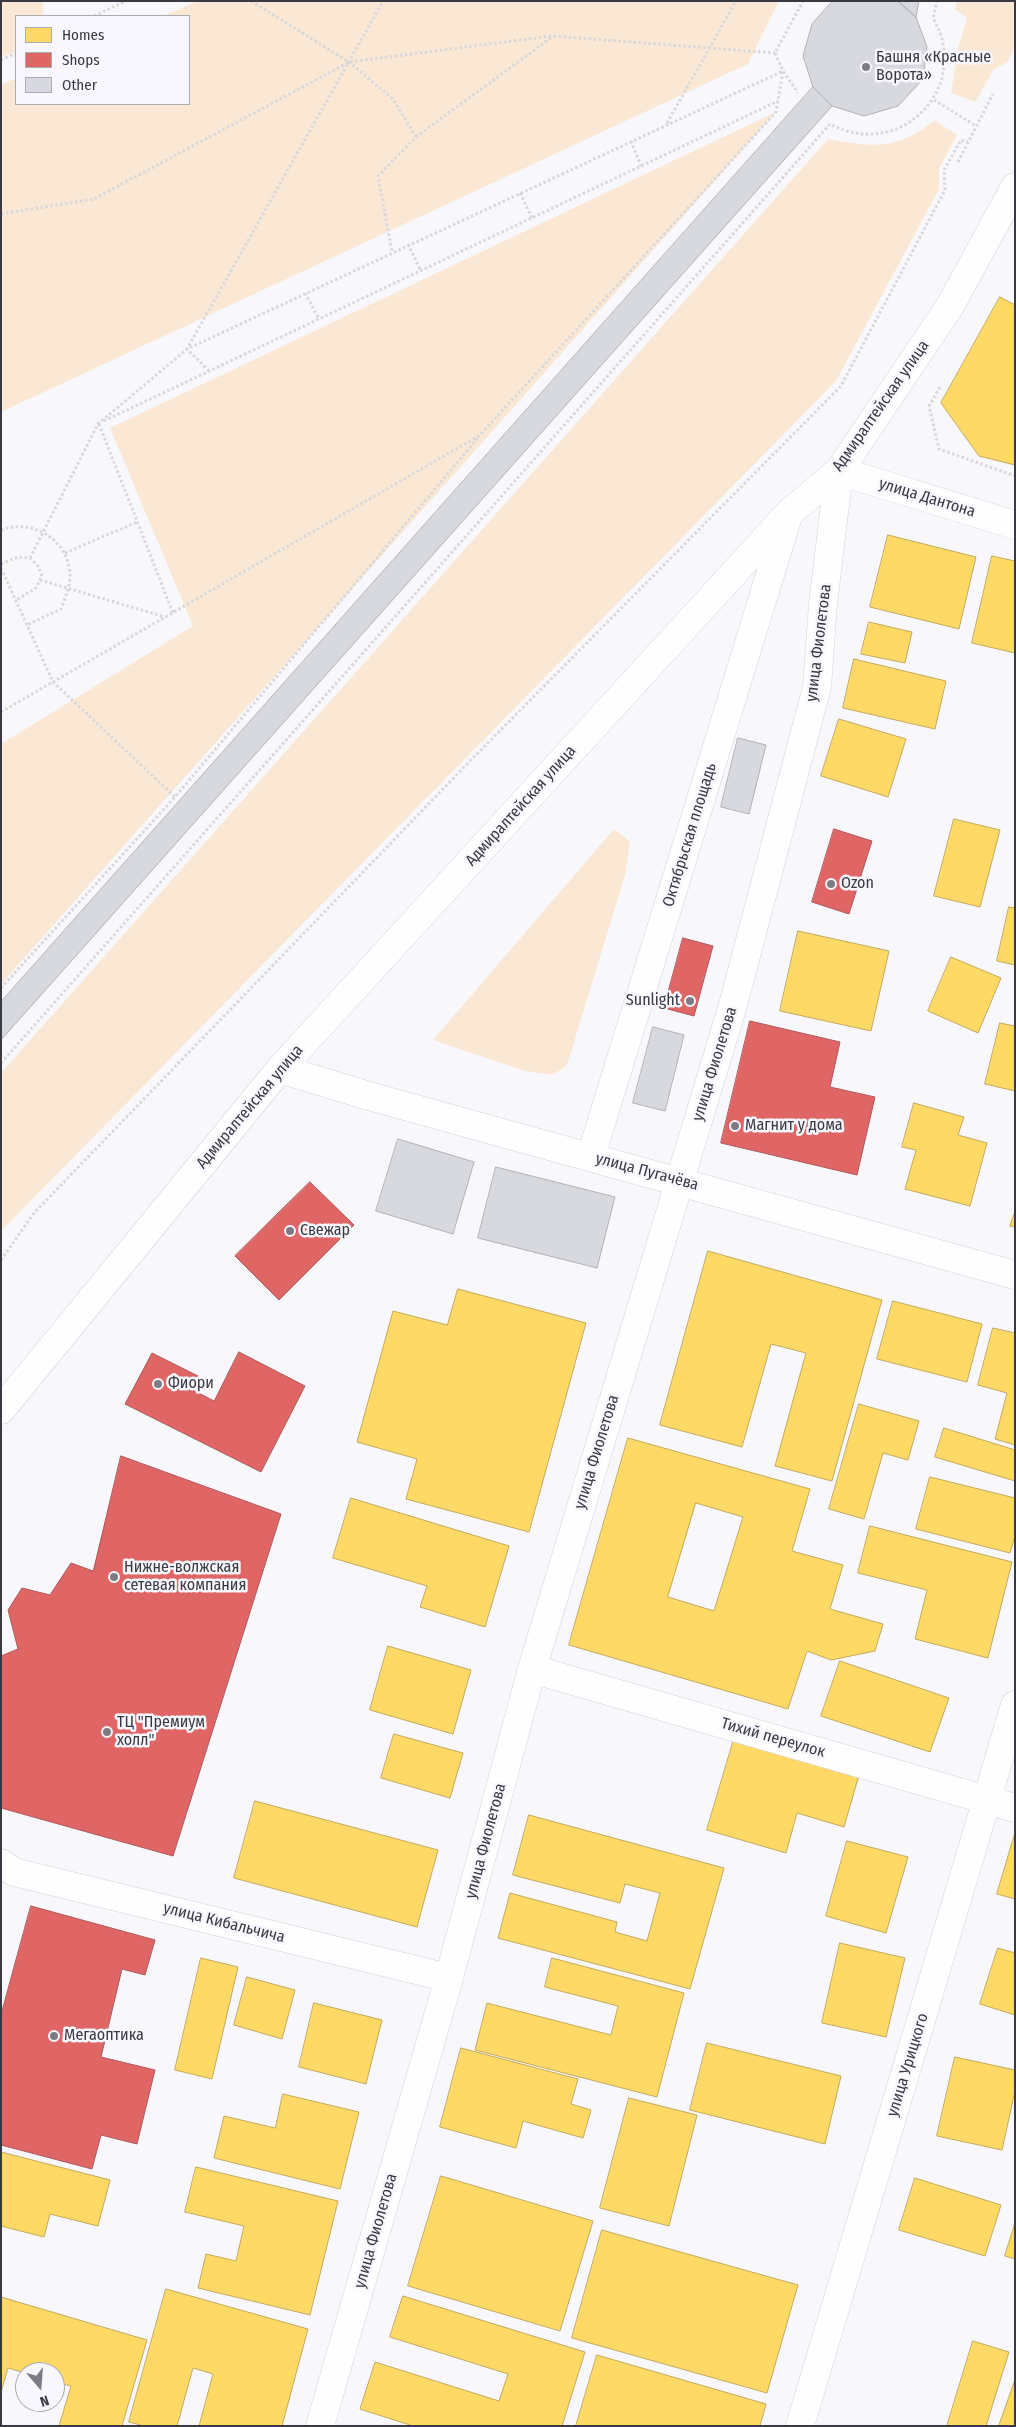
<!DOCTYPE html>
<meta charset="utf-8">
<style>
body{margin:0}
#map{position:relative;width:1016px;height:2427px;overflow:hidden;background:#f8f8fc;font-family:"Fira Sans Condensed",sans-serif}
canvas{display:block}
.frame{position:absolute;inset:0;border:2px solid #383943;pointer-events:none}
.legend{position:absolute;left:15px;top:15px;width:175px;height:90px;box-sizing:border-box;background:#f7f7fd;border:1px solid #ababb3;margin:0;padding:6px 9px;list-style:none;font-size:15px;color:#383943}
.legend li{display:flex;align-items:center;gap:10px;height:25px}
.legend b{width:25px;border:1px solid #ababb3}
.north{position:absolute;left:15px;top:2362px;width:50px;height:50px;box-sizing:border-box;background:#f7f7fd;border:1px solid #ababb3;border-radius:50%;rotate:162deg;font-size:14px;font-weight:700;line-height:20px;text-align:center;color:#383943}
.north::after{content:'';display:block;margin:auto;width:18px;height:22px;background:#7b7c84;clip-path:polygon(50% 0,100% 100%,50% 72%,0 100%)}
</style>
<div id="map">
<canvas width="1016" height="2427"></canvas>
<div class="frame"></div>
<ul class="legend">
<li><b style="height:14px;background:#ffd966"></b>Homes</li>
<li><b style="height:14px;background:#e06666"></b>Shops</li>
<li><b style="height:14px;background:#d8d8df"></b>Other</li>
</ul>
<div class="north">N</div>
</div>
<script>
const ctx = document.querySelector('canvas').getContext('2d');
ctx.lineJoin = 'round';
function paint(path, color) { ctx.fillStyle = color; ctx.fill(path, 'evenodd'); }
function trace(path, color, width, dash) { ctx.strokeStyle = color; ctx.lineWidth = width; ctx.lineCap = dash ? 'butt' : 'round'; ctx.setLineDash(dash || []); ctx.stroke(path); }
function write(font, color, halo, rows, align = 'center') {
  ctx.font = font + ' "Fira Sans Condensed",sans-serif'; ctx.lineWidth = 5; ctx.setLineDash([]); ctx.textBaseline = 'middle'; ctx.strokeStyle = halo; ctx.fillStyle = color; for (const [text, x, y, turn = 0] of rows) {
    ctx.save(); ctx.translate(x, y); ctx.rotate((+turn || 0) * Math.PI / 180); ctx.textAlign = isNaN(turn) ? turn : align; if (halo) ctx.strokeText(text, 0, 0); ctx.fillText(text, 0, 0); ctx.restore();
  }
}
const green = new Path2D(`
 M1,1H43V16H16V51L1,57Z
 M198,1H779L748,64L1,412V85L16,78V104H189V16H163Z
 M957,1H1015V44L1008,62L994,69L975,102L951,93L958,49L967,18L955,9Z
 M776,112L1,984V985V744L193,626L110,428Z
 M935,120L957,135L939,169V189L836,381L1,1231V1073L828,139C874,147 896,151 935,120Z
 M614,829L630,842L625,875L567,1065L553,1075L525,1071L433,1040Z`);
const homes = new Path2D(`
 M1000,297L1015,305V465L979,456L941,403Z
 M888,535L976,557L959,629L870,607Z
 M992,556L1015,561V653L972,643Z
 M869,622L912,632L905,663L861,654Z
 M854,659L946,681L935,729L843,708Z
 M839,719L906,739L888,797L821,776Z
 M954,819L1000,830L980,907L934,896Z
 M1009,907L1015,908V965L997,961Z
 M798,931L889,951L871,1031L780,1011Z
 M951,957L1001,978L978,1033L928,1011Z
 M1000,1023L1015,1026V1091L985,1084Z
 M914,1103L964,1117L958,1135L987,1143L970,1206L905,1189L916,1150L902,1147Z
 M1015,1212V1227L1010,1226Z
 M708,1251L882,1300L832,1481L775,1466L806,1353L771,1344L742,1447L660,1425Z
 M458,1289L586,1323L529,1532L406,1499L417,1459L357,1442L393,1311L447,1325Z
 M893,1301L982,1324L967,1382L877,1359Z
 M993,1328L1015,1333V1445L995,1439L1007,1393L978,1385Z
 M859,1404L919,1421L908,1460L883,1453L864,1519L829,1509Z
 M944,1428L1015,1450V1481L935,1457Z
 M628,1438L810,1489L792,1551L843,1565L830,1609L883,1624L875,1651L831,1660L807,1651L788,1709L569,1645ZM696,1503L743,1517L714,1611L668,1597Z
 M930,1477L1015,1498V1536L1010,1553L916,1529Z
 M351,1498L509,1546L485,1627L420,1607L427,1586L333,1558Z
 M870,1526L1012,1562L988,1658L915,1639L927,1590L858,1573Z
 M388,1646L471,1670L453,1734L370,1710Z
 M840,1661L949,1698L930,1752L821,1716Z
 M394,1734L463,1753L450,1798L381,1778Z
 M734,1739L859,1775L844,1827L797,1813L786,1853L707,1830Z
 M255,1801L438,1850L417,1927L234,1878Z
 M529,1815L724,1868L690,1989L498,1938L510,1893L617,1922L615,1932L647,1941L660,1893L625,1884L620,1903L513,1875Z
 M1015,1833V1899L997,1894Z
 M847,1841L908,1857L886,1933L826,1916Z
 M840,1943L905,1958L886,2037L822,2023Z
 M998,1948L1015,1953V2015L980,2004Z
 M201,1958L238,1967L212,2079L175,2070Z
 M552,1958L684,1993L657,2097L475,2050L487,2003L611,2035L618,2006L545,1987Z
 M247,1977L295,1990L282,2039L234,2025Z
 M314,2003L382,2020L366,2084L299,2067Z
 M707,2043L841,2076L825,2144L690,2110Z
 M461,2048L578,2079L571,2104L591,2110L583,2138L523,2121L516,2148L440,2127Z
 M955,2057L1015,2070V2091L1002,2150L937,2136Z
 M283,2094L359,2112L340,2189L214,2158L224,2116L275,2128Z
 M629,2098L697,2115L669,2226L600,2208Z
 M1,2152L110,2180L98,2226L50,2214L44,2237L1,2226Z
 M196,2167L338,2201L310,2315L198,2288L206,2254L236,2261L244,2226L185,2212Z
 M441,2176L593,2221L560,2331L408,2286Z
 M915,2178L1001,2205L985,2256L899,2230Z
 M1015,2223V2259L1005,2256Z
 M602,2230L798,2285L767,2393L572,2338Z
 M166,2289L308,2329L282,2426H199L213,2374L193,2368L177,2426H144L129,2422Z
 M403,2296L585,2352L562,2426H413L360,2409L375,2362L499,2401L508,2374L390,2337Z
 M1,2297L147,2340L122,2426H59L71,2386L55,2382V2372L25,2373L8,2368L1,2392Z
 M973,2341L1009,2352L986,2426H947Z
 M597,2355L766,2404L760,2426H576Z
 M1015,2380V2426H999Z`);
const shops = new Path2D(`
 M834,829L872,841L849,914L812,902Z
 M683,938L713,946L694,1016L664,1008Z
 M750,1021L840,1042L830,1087L875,1097L857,1175L721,1143Z
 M310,1182L354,1225L279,1300L235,1256Z
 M239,1352L305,1386L261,1472L125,1404L152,1353L198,1376L191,1389L214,1401Z
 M121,1456L281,1514L173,1856L1,1808V1656L18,1649L8,1610L22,1588L50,1595L71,1563L93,1571Z
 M31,1906L155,1940L145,1975L122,1969L101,2057L155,2070L137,2144L101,2135L92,2169L1,2145V2015Z`);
const building = new Path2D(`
 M833,1H898L916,17L927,47L923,79L898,106L864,116L832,106L813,87L803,56L812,24Z
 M898,1H919L916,17Z
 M813,87L832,106L1,1040V1002Z
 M738,738L766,745L749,814L721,807Z
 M653,1027L684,1035L665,1111L633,1103Z
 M398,1139L474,1162L453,1234L376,1211Z
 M496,1167L615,1197L597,1268L478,1238Z`);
const path = new Path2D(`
 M251,1L349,62L393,99L416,137L378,176L392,252
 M94,16L126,1
 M1,60L16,53
 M934,100L976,126
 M667,123L736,1
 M416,137L552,37
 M631,141L641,166
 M958,162L993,94
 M520,193L532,218
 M1,214L94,199L349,62L552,36L775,53
 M408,244L421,271
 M305,293L319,319
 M209,371L187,349L383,1
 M940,387L929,406L939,449L1015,476
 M104,421L778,101
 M99,424L173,613
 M1,530C33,518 69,540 70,575C70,587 65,598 61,609L27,625
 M65,553L137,522
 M30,558L98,424L187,349L783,71L798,93
 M1,564L18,557L30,558L38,566L42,576L36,588L16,600
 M1,568L53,682L175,797
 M40,580L165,617
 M1,712L480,435L776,112L783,71L775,53L803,1
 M1,988L175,797L478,438
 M1,1063L830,124C901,162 973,86 933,18L937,1
 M1,1260L34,1213L471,760L841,386L945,190L944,170L961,140L968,142`);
const minor = new Path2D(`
 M280,1069L369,1096L1015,1275
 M591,1156L789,513
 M532,1669L1015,1808
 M1,1863L14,1872L449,1978
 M320,2426L449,1978L532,1669L733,1005L817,687L823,604L839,471L1015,525
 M800,2426L1015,1705`);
const secondary = new Path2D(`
 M1,1410L280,1069L789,513L839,471L950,306L1015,187`);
const markers = [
 [866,67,5,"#7b7c84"],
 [831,884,5,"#7b7c84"],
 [690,1001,5,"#7b7c84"],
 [735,1126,5,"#7b7c84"],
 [290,1231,5,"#7b7c84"],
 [158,1384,5,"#7b7c84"],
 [114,1577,5,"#7b7c84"],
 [107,1732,5,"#7b7c84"],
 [54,2036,5,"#7b7c84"]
];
const poiNames = [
 ["Башня «Красные",876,58],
 ["Ворота»",876,76],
 ["Ozon",841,884],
 ["Sunlight",680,1001,"right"],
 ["Магнит у дома",745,1126],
 ["Свежар",300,1231],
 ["Фиори",168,1384],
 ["Нижне-волжская",124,1568],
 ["сетевая компания",124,1586],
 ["ТЦ \"Премиум",117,1723],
 ["холл\"",117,1741],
 ["Мегаоптика",64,2036]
];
const streetNames = [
 ["Адмиралтейская улица",881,406,-55],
 ["улица Дантона",927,498,17],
 ["улица Фиолетова",819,643,-83],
 ["Адмиралтейская улица",521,806,-48],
 ["Октябрьская площадь",690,835,-73],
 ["улица Фиолетова",715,1064,-73],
 ["Адмиралтейская улица",250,1107,-50],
 ["улица Пугачёва",647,1172,15],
 ["улица Фиолетова",597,1452,-73],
 ["Тихий переулок",773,1738,16],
 ["улица Фиолетова",486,1841,-75],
 ["улица Кибальчича",224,1923,14],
 ["улица Урицкого",908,2065,-73],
 ["улица Фиолетова",376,2231,-74]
];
paint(green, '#fae8d5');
paint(homes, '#ffd966');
trace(homes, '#c3a95c', 1);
paint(shops, '#e06666');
trace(shops, '#ae585c', 1);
paint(building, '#d8d8df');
trace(building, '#b0b1b8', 1);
trace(minor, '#d2d2d9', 29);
trace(secondary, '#d2d2d9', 29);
trace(path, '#d8d8da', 3, [2.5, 2.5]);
trace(minor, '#fefeff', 28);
trace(secondary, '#fefeff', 28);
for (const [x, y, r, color] of markers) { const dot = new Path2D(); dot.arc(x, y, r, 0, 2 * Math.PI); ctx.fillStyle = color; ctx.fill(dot); trace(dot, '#f7f7fd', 2); }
write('16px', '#383943', '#f7f7fd', poiNames, 'left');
write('16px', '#383943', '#f7f7fd', streetNames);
</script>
